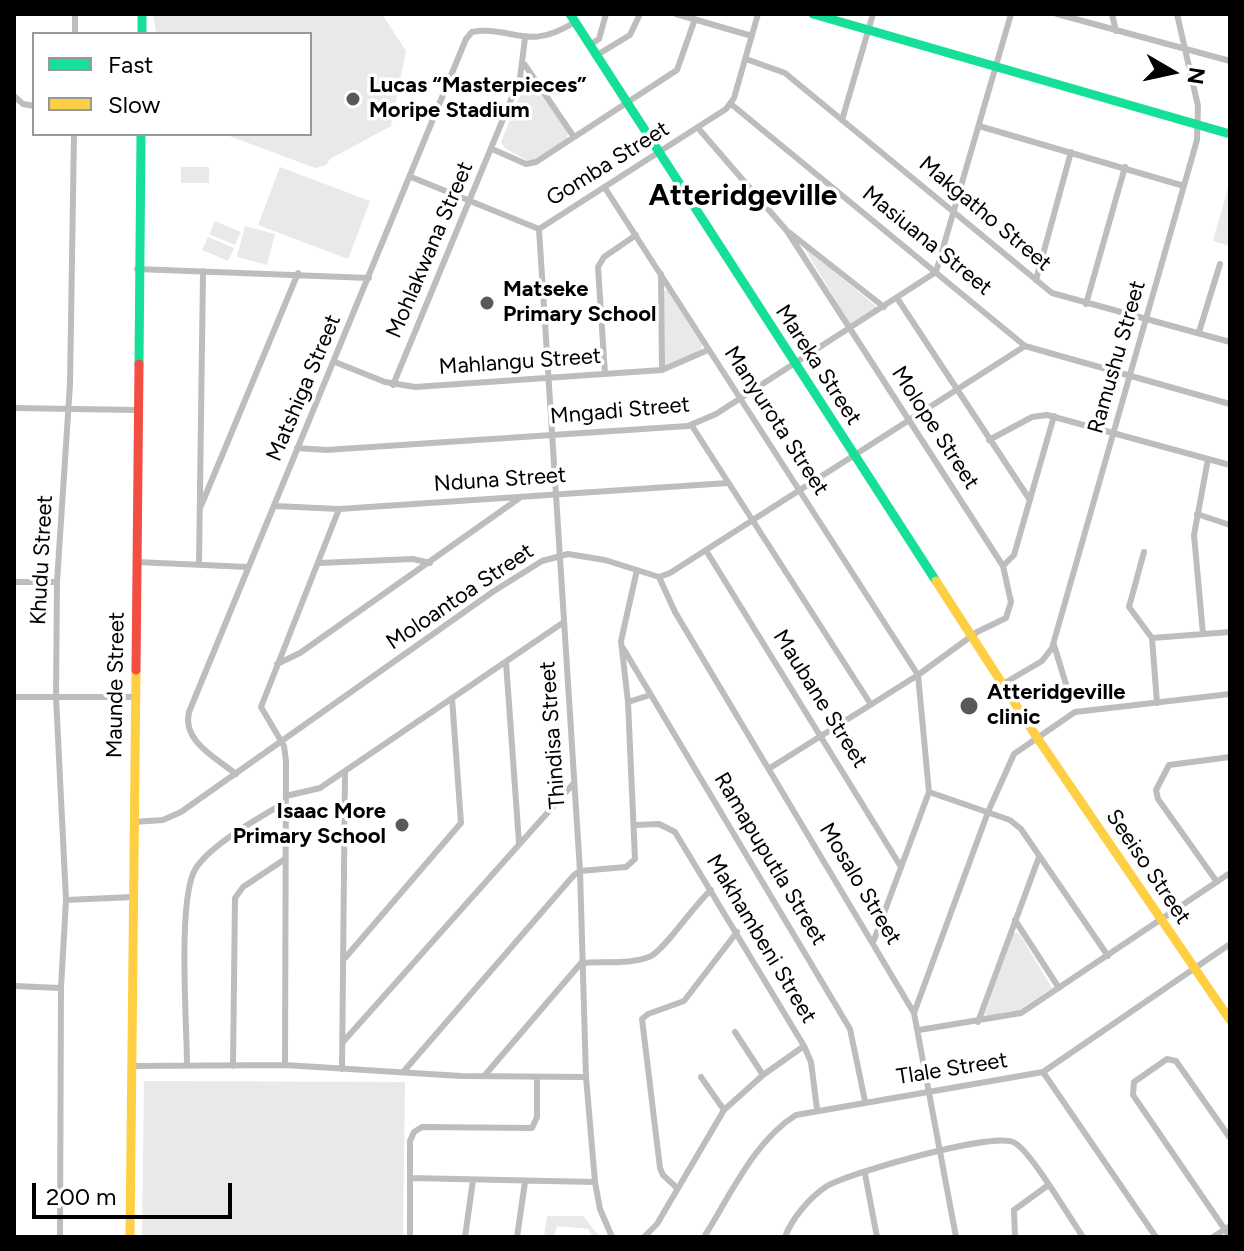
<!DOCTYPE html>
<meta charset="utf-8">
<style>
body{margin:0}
#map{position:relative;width:1244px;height:1251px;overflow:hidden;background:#fff;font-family:Figtree,sans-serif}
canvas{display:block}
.frame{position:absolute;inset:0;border:16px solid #000;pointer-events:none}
.legend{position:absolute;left:32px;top:32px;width:280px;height:104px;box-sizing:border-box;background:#fff;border:2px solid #999;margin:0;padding:10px 14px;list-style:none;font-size:24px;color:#000}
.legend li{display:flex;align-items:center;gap:16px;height:40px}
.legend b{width:40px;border:2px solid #999}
.north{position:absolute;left:1132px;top:32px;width:80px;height:80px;-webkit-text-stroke:6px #fff;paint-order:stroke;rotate:99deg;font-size:22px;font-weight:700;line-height:32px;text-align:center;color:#000}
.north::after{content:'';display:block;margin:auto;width:28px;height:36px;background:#000;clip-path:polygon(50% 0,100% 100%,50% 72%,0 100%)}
.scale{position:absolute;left:32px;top:1183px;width:200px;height:36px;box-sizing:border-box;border:4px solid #000;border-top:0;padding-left:10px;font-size:24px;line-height:28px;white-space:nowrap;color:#000;-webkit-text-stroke:6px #fff;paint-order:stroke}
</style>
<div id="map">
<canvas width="1244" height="1251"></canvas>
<div class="frame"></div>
<ul class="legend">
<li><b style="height:10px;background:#16e098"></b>Fast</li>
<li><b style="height:10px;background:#ffcf43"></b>Slow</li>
</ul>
<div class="north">N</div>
<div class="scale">200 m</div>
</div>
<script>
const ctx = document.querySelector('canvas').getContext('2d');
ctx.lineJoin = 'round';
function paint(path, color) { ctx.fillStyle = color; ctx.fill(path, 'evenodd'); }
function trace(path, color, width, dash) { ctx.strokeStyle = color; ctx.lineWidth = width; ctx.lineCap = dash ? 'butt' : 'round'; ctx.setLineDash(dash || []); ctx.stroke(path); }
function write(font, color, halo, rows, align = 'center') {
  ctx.font = font + ' Figtree,sans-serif'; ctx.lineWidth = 7; ctx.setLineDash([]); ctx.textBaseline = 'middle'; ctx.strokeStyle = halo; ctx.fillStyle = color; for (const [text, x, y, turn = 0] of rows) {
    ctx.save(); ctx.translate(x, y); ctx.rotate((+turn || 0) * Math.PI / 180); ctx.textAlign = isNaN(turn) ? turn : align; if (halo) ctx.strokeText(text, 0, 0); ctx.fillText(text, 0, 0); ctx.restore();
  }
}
const green = new Path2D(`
 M153,14H382L406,51L391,126L330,159L326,165L315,168L224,134H310V34H156Z
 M530,79L568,131L567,139L530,162L505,148L501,142L526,80Z
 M181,167H209V183H181Z
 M280,167L370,201L348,259L258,225Z
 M1230,181V246L1213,241Z
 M215,221L241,232L235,245L209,234Z
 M245,226L275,234L267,265L237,257Z
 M208,237L234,248L228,261L202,250Z
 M803,246L877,307L850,324Z
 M667,290L702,345L701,352L664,366L661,292Z
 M1014,933H1019L1052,988L1015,1013L984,1016Z
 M144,1081L405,1082L403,1237H142Z
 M547,1216H583L600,1237H594L588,1229L557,1226L554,1237H544Z`);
const street = new Path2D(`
 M676,14L752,36
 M1057,14L1230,61
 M1112,14L1116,31
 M75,34V14
 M591,44L599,39L606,14
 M597,55L630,35L640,14
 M746,59L785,73L1052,293L1230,342
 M525,65L574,137
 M14,96L23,104L34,106
 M731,104L1025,346L1230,404
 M842,120L873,14
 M979,126L1184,186
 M698,128L787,231L1003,566L1011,602L1006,618L977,632L918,675L770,768
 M492,149L526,164L536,162L677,70L695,19
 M411,177L539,229L726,109L734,98L758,14
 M605,188L918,675L929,792L874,940
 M539,229L580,871L586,1077L595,1182L600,1209L612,1237
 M790,233L884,307
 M137,269L369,278
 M661,274L662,370
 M1036,280L1071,152
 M897,298L1030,500
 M1086,304L1125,167
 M1199,332L1220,264
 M335,362L385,382L415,387L662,370L708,350
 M605,374L598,267L604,257L636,235
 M393,385L520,78L525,38
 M14,408L136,410
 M692,426L870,703
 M989,440L1032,417L1047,415L1230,465
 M297,448L326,450L688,426L716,414L936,272L1011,14
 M201,506L298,273
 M275,506L339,509L728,483
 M1197,514L1230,525
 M707,552L901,867
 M1144,552L1129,607L1152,638L1157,703
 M136,562L248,567
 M319,563L413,559L430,563
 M199,564L203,271
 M1003,566L1014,555L1054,416
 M659,577L675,612L914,1013L956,1237
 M14,582H57
 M1203,634L1194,535L1208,459
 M1152,638L1230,632
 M1054,645L1069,694
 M623,648L850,1029L865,1101
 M506,662L519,843
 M277,664L300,653L521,497
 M1003,684L1042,661L1052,648L1197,140L1198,106L1177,14
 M14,697H135
 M628,702L650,695
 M236,774C215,757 182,741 189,712L466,39L472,32C514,25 525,53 575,22
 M929,792L1010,820L1021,829L1108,956
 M286,796L320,788L564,622
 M133,822L163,820L181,812L494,591L542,561L568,554L605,560L659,577L670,573L1025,346
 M635,825L659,824L675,832L804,1046L811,1062L817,1109
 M1217,882L1158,799L1156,790L1169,765L1230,757
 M66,900L133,897
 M1015,920L1059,988
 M345,958L461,823L452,698
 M14,986L61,988
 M914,1013L988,812L1014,754L1075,712L1230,694
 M978,1022L1039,857
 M919,1030L1021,1013L1230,873
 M735,1032L763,1075
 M343,1042L574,783
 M187,1065C187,1025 177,896 196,868C212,844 260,817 286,802
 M285,1065L286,761L284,746L261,707L339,509
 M132,1066L285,1065L461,1076L586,1077
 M233,1066L235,898L243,887L285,859
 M342,1069L345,772
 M404,1071L574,875L580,871L626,867L635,859L628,702L621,641L637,570
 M1043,1072L1156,1237
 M485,1075L581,963C602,961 632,965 651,956C666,948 693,906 711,890
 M701,1077L724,1110
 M865,1174L877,1237
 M410,1178L595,1182
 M677,1188L663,1175L660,1168L642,1019L648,1014L684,1001L737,932
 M60,1237L61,988L66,900L56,697L57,582L70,384L74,134
 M410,1237V1141L414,1132L422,1127L532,1128L537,1117V1077
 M465,1237L473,1180
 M517,1237L525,1182
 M644,1237L657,1224L724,1110L763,1075L804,1046
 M704,1237C730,1196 754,1141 796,1115L1043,1072L1230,944
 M785,1237C792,1218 810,1197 827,1186C850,1173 996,1130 1015,1143C1032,1153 1069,1217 1083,1237
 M1015,1237L1014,1210L1047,1186
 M1213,1237L1230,1226
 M1230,1237L1133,1095L1134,1082L1167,1059L1176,1061L1230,1138`);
const fast = new Path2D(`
 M142,14V34
 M570,14L936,581
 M813,14L1230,134
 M139,364L141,134`);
const slow = new Path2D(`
 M936,581L1036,736L1230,1020
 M130,1237L136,670`);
const jam = new Path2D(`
 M136,670L139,364`);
const markers = [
 [353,99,8,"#595959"],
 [487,303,8,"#595959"],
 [969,706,10,"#595959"],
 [402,825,8,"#595959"]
];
const poiNames = [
 ["Lucas “Masterpieces”",369,86],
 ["Moripe Stadium",369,111],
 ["Matseke",503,290],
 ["Primary School",503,315],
 ["Atteridgeville",987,693],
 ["clinic",987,718],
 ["Isaac More",386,812,"right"],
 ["Primary School",386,837,"right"]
];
const streetNames = [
 ["Gomba Street",608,164,-32],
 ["Makgatho Street",985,214,40],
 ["Masiuana Street",927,241,39],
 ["Mohlakwana Street",430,250,-67],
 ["Ramushu Street",1117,357,-74],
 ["Mahlangu Street",520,362,-4],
 ["Mareka Street",818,365,57],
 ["Matshiga Street",304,388,-67],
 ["Mngadi Street",620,411,-5],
 ["Manyurota Street",776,421,57],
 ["Molope Street",935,428,57],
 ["Nduna Street",500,480,-4],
 ["Khudu Street",42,560,-87],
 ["Moloantoa Street",460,597,-34],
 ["Maunde Street",116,685,-89],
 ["Maubane Street",820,699,58],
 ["Thindisa Street",553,735,-94],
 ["Ramapuputla Street",770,859,59],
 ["Seeiso Street",1148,867,56],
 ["Mosalo Street",860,884,59],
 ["Makhambeni Street",761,939,59],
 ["Tlale Street",952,1069,-9]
];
const districtNames = [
 ["Atteridgeville",743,196]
];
paint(green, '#e9e9e9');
trace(street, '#bdbdbd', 6);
trace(fast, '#16e098', 9);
trace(slow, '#ffcf43', 9);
trace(jam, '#f24e42', 9);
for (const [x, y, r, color] of markers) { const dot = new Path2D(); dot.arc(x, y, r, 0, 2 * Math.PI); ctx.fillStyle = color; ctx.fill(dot); trace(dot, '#fff', 3); }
write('bold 22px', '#000', '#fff', poiNames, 'left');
write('22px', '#000', '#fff', streetNames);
write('bold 30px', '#000', '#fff', districtNames);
</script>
